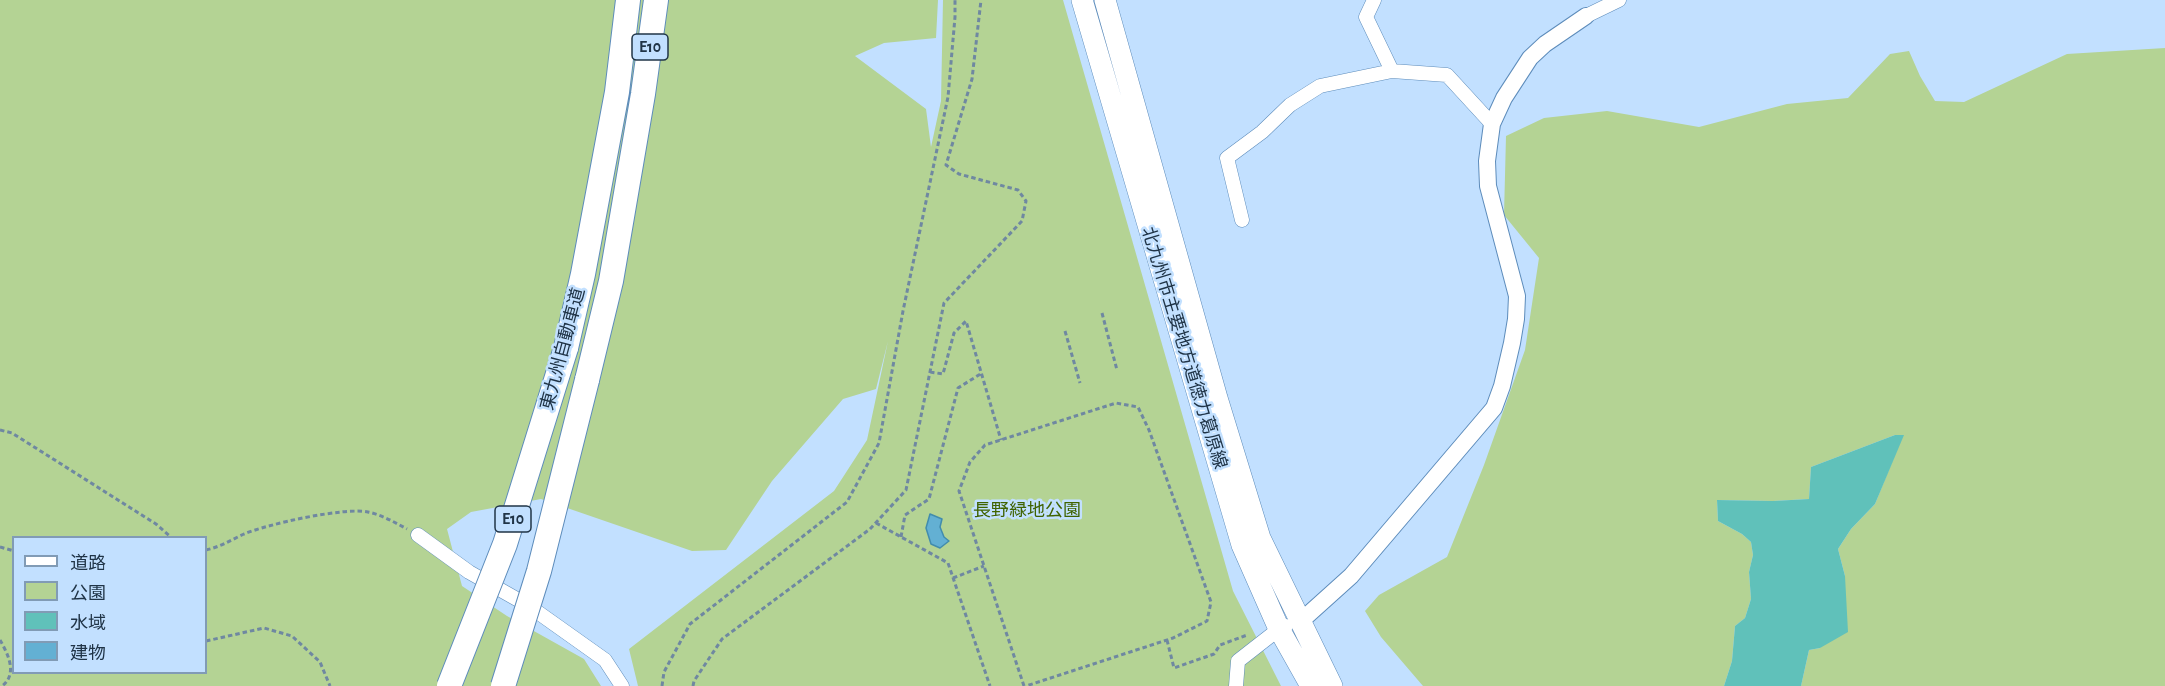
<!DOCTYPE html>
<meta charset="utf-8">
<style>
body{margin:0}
#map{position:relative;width:2165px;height:686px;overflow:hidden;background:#c2e0ff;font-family:"Alegreya Sans","Noto Sans JP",sans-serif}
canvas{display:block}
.legend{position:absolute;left:12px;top:536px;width:195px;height:138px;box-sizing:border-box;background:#c2e0ff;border:2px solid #819bb5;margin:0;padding:8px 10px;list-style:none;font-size:18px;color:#203447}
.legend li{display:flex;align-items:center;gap:12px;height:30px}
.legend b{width:30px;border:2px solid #819bb5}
</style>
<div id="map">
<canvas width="2165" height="686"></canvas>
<ul class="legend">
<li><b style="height:8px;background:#fff"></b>道路</li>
<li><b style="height:16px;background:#b4d394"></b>公園</li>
<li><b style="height:16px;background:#60c1ba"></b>水域</li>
<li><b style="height:16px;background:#63b0d3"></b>建物</li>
</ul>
</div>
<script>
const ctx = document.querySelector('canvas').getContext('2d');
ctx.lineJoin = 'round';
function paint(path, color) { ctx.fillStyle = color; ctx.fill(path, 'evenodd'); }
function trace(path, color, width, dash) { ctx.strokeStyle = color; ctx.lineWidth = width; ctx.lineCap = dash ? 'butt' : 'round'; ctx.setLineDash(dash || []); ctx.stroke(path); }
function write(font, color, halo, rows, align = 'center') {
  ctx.font = font + ' "Alegreya Sans","Noto Sans JP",sans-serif'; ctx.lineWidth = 5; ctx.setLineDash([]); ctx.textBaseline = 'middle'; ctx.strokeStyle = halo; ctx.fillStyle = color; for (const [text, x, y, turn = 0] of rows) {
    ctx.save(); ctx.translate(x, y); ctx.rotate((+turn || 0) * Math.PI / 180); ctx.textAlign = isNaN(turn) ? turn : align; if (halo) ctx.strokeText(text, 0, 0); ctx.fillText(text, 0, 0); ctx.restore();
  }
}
const green = new Path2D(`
 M0,0H938L936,38L884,43L855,56L926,109L931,147L941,101L943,0H1063L1233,591L1281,686H638L629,649L834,491L867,440L888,341L876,389L843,399L772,481L726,550L692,551L541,499L471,512L447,529L462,586L507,616L584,659L601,686H0ZM14,538H206V672H14Z
 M2165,48V686H1801L1809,650L1820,648L1845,576L1838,549L1851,529L1875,504L1903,435H1895L1811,467L1809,499L1773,501L1717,500L1718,521L1742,534L1751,542L1753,555L1749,572L1751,599L1745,618L1735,626L1732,661L1724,686H1423L1381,637L1365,611L1379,595L1447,557L1484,465L1525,350L1539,258L1504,215L1506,136L1544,118L1607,111L1699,127L1787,104L1848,98L1890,54L1909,51L1920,76L1935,101L1964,102L2067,54Z`);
const water = new Path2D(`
 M1895,435H1904L1875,504L1851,529L1838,549L1845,576L1848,632L1820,648L1809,650L1801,686H1724L1732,661L1735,626L1745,618L1751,599L1749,572L1753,555L1751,542L1742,534L1718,521L1717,500L1773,501L1809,499L1811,467Z`);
const building = new Path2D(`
 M930,514L942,519L940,527L944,537L949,541L940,548L931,544L926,528Z`);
const path = new Path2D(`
 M1102,313L1117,370
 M1065,331L1080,383
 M930,372L943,374L954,333L966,321L1001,440
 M0,430L12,433L156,524L172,538
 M876,523L948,563L990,686
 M901,537L905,515L929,499L958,388L982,373
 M0,547L14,551
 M206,550C220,547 231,540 244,534C268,524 344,507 368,512C382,515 394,522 407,529
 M953,578L984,566
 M0,640C8,654 18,674 2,686
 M1167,640L1174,668L1214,654L1220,645L1247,635
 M206,641L264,628L292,636L320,662L330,686
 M662,686L664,672L690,624L847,502L879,443L903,311L948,97L955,17V0
 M693,686L694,681L722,639L870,529L906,490L944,303L1022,221L1026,201L1018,190L959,174L946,165L972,79L981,0
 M1024,686L959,491L970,462L985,445L1116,403L1138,407L1149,430L1211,602L1207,621L1173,638L1026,686`);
const minor = new Path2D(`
 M1374,0L1366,17L1392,71
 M1586,16L1619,0
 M1242,220L1227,158L1262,132L1290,105L1320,86L1392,71L1447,75L1492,124
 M418,535L469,572L529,606L605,660L622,686
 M1236,686L1238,661L1279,629L1286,626`);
const tertiary = new Path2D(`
 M1301,621L1351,576L1494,408L1502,386L1512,343L1516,319L1517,296L1488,186L1487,161L1492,124L1504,98L1530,58L1545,44L1586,16`);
const primary = new Path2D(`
 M1082,0L1242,545L1279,629L1311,686
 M1105,0L1217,398L1260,538L1332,686`);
const motorway = new Path2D(`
 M566,348L583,274L617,92L628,0
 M587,380L611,281L643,94L656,0`);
const motorwayBridge = new Path2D(`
 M449,686L505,544L566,348
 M503,686L539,571L587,380`);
const shields = [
 [650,47,36],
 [513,519,36]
];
const shieldNames = [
 ["E10",650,47],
 ["E10",513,519]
];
const streetNames = [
 ["北九州市主要地方道徳力葛原線",1184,348,73],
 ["東九州自動車道",563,349,-75]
];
const parkNames = [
 ["長野緑地公園",1027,511]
];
paint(green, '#b4d394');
paint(water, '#60c1ba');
paint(building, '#63b0d3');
trace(building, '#428cad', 1.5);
trace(minor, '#5d8cbb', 15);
trace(tertiary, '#5d8cbb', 18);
trace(primary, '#5d8cbb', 22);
trace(motorway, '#5d8cbb', 26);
trace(path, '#6f88a1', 3, [4.5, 3]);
trace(minor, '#fff', 14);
trace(tertiary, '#fff', 16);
trace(primary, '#fff', 21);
trace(motorway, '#fff', 24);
trace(motorwayBridge, '#5d8cbb', 26, []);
trace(motorwayBridge, '#fff', 24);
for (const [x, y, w] of shields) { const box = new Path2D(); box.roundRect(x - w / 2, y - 13, w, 26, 4.5); ctx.fillStyle = '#c2e0ff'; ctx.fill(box); trace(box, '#203447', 1.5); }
write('bold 16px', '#203447', null, shieldNames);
write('18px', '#203447', '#c2e0ff', streetNames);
write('18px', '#406300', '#c2e0ff', parkNames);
</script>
